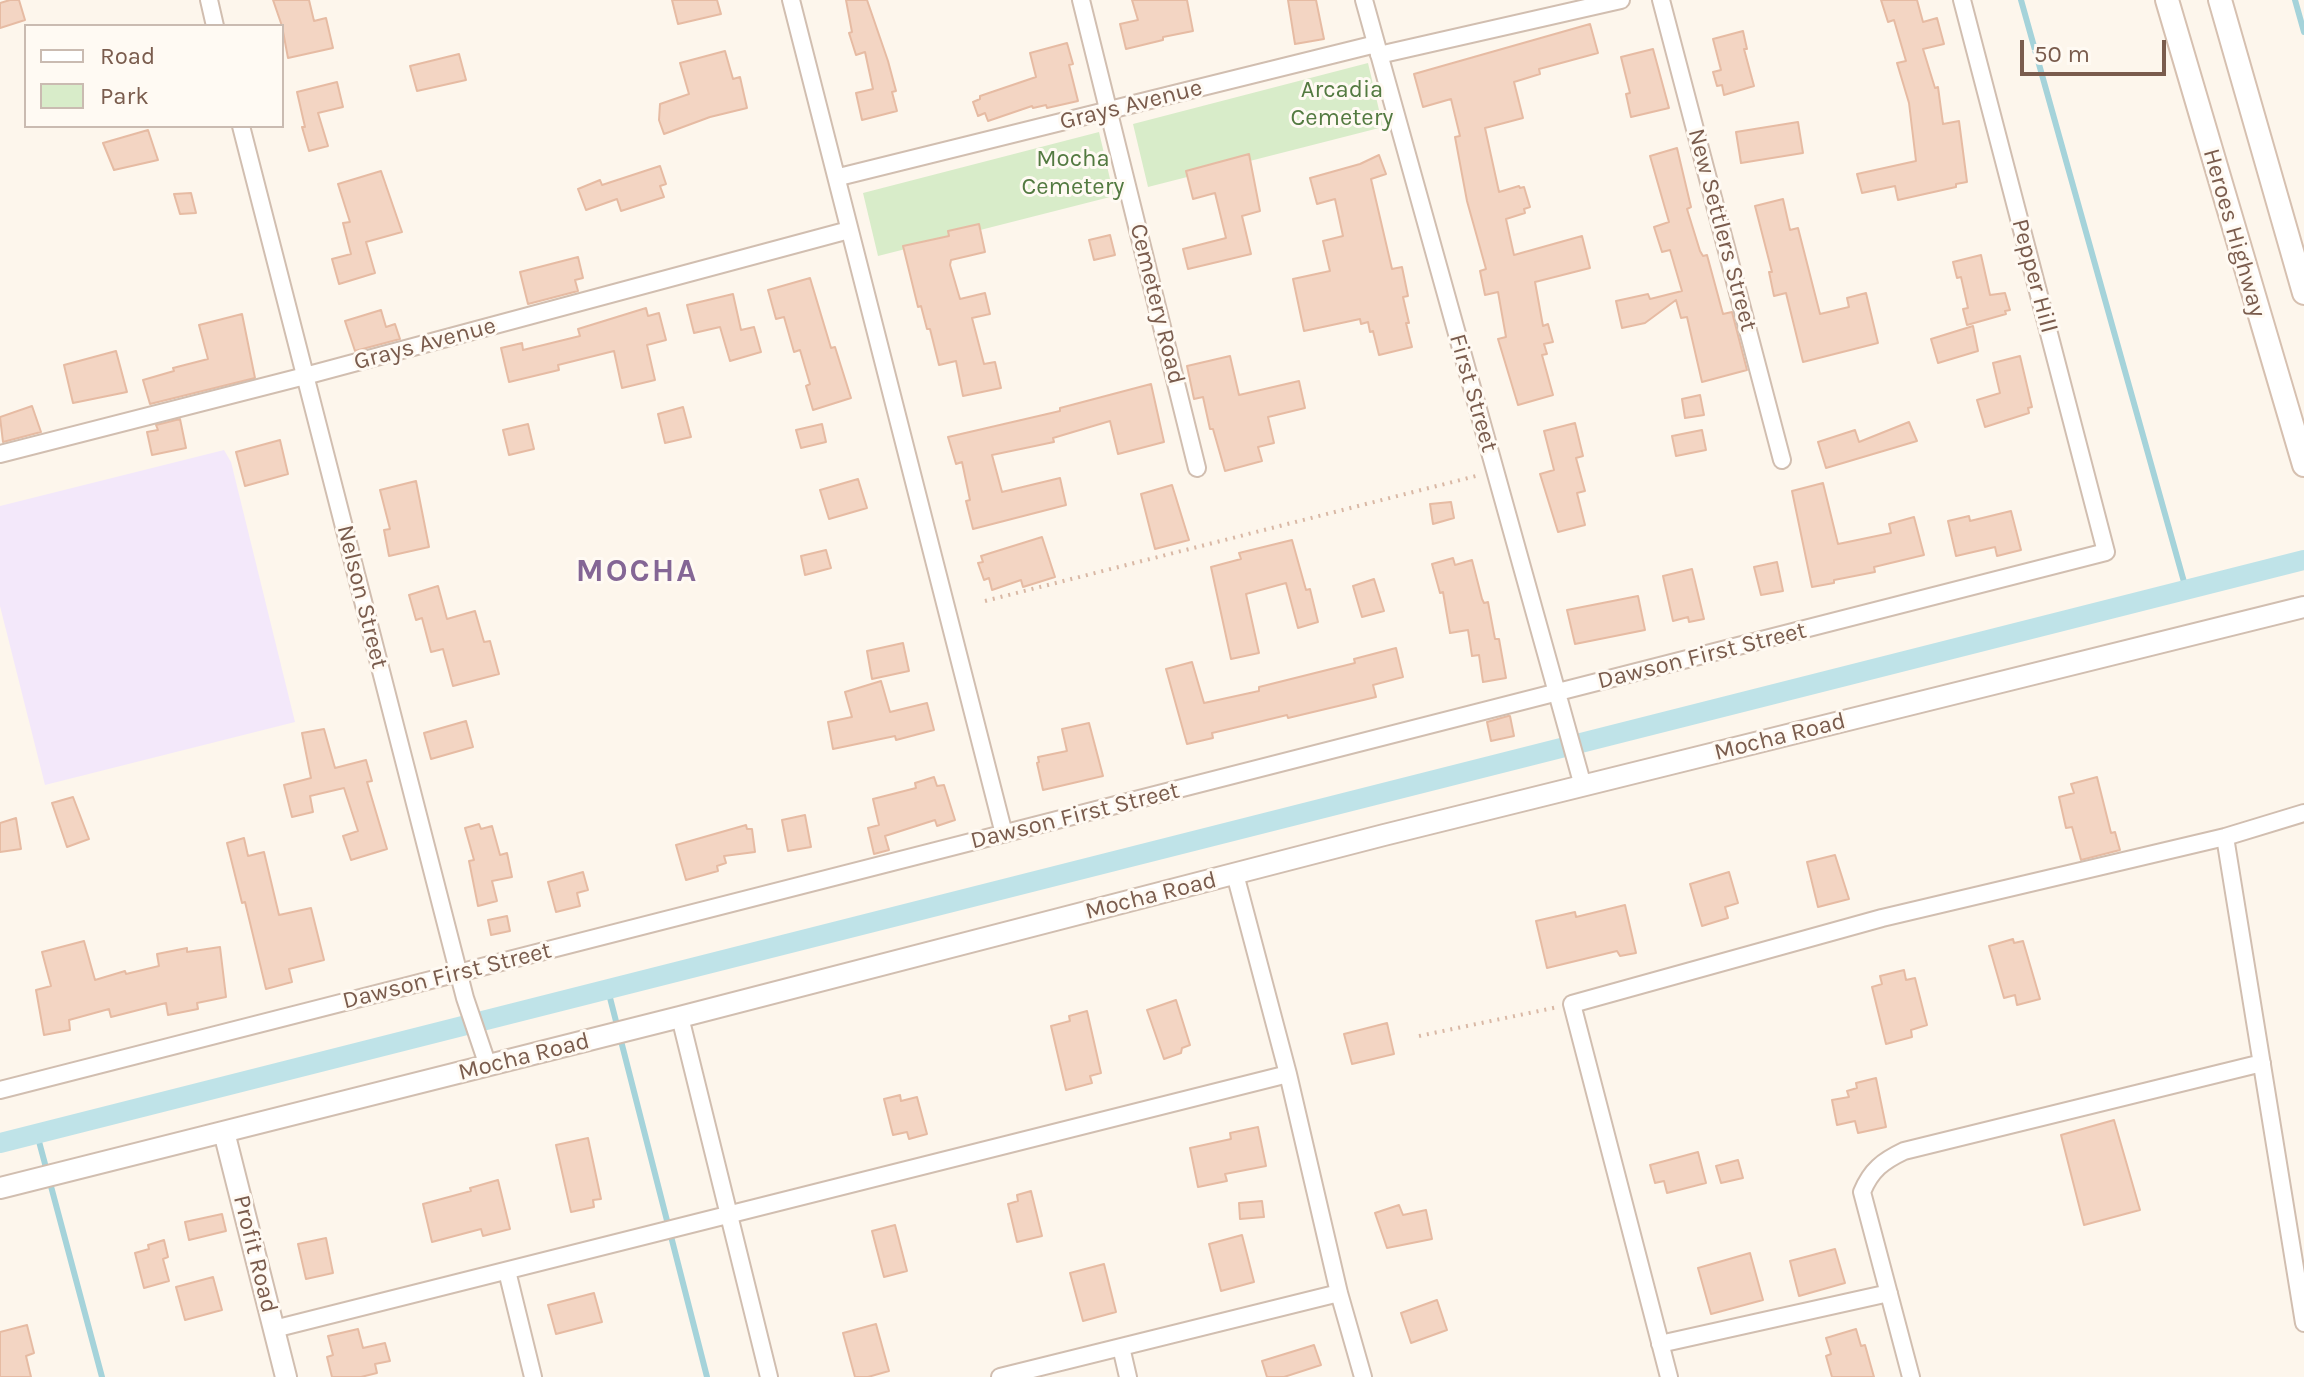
<!DOCTYPE html>
<style>
body{margin:0}
#map{position:relative;width:2304px;height:1377px;overflow:hidden;background:#fdf6ec;font-family:Karla,sans-serif}
canvas{display:block}
.legend{position:absolute;left:24px;top:24px;width:260px;height:104px;box-sizing:border-box;background:#fffaf3;border:2px solid #cabbb1;margin:0;padding:10px 14px;list-style:none;font-size:24px;color:#7a5c4d}
.legend li{display:flex;align-items:center;gap:16px;height:40px}
.legend b{width:40px;border:2px solid #cabbb1}
.scale{position:absolute;left:2020px;top:40px;width:146px;height:36px;box-sizing:border-box;border:4px solid #7a5c4d;border-top:0;padding-left:10px;font-size:24px;line-height:28px;white-space:nowrap;color:#7a5c4d;-webkit-text-stroke:6px #fffaf3;paint-order:stroke}
</style>
<div id="map">
<canvas width="2304" height="1377"></canvas>
<ul class="legend">
<li><b style="height:10px;background:#fff"></b>Road</li>
<li><b style="height:22px;background:#d8ecc9"></b>Park</li>
</ul>
<div class="scale">50 m</div>
</div>
<script>
const ctx = document.querySelector('canvas').getContext('2d');
ctx.lineJoin = 'round';
function paint(path, color) { ctx.fillStyle = color; ctx.fill(path, 'evenodd'); }
function trace(path, color, width, dash) { ctx.strokeStyle = color; ctx.lineWidth = width; ctx.lineCap = dash ? 'butt' : 'round'; ctx.setLineDash(dash || []); ctx.stroke(path); }
function write(font, color, halo, rows, align = 'center') {
  ctx.font = font + ' Karla,sans-serif'; ctx.lineWidth = 6; ctx.setLineDash([]); ctx.textBaseline = 'middle'; ctx.strokeStyle = halo; ctx.fillStyle = color; for (const [text, x, y, turn = 0] of rows) {
    ctx.save(); ctx.translate(x, y); ctx.rotate((+turn || 0) * Math.PI / 180); ctx.textAlign = isNaN(turn) ? turn : align; if (halo) ctx.strokeText(text, 0, 0); ctx.fillText(text, 0, 0); ctx.restore();
  }
}
const education = new Path2D(`
 M224,450L231,462L295,722L45,785L0,606V506Z`);
const green = new Path2D(`
 M1368,63L1383,127L1148,187L1133,124Z
 M1099,132L1114,196L878,256L863,193Z`);
const stream = new Path2D(`
 M2021,0L2186,589
 M2295,0L2304,32
 M608,990L707,1377
 M37,1134L102,1377`);
const canal = new Path2D(`
 M0,1143L2304,560`);
const building = new Path2D(`
 M10,0H19L25,20L0,28V3Z
 M273,0H309L314,21L326,18L333,48L288,58L282,26Z
 M672,0H717L721,14L678,24Z
 M846,0H867L888,61L896,91L892,92L897,111L862,120L856,93L873,89L865,52L856,55L849,33L852,32Z
 M1132,0H1187L1193,31L1163,37V40L1126,49L1120,24L1138,20Z
 M1288,0H1316L1324,39L1295,44Z
 M1881,0H1917L1923,22L1937,18L1944,44L1923,49L1935,88L1938,87L1943,124L1959,121L1967,182L1956,184V187L1898,200L1895,186L1862,193L1857,174L1916,161L1909,103L1897,63L1906,61L1894,20L1888,22Z
 M1590,24L1598,53L1539,69L1540,74L1514,82L1523,118L1485,128L1499,192L1519,186L1520,188L1524,187L1530,207L1524,209L1525,213L1506,219L1514,255L1582,236L1590,268L1535,282L1543,326L1548,324L1553,342L1544,344L1547,354L1542,355L1553,395L1518,405L1498,339L1506,337L1498,292L1485,295L1480,271L1486,269L1467,201L1455,137L1460,136L1451,99L1423,107L1414,74Z
 M1743,31L1747,49H1744L1754,86L1724,95L1722,85L1717,86L1713,72L1721,70L1713,39Z
 M1067,43L1073,64L1069,65L1078,101L1047,108L1046,105L1033,108L1032,106L988,121L985,113L978,116L973,102L980,99V96L1036,77L1030,53Z
 M1653,49L1669,108L1631,117L1626,94L1630,93L1621,57Z
 M725,51L733,79L740,77L747,108L710,117L664,134L659,120L660,104L689,94L680,63Z
 M459,54L466,80L417,91L410,66Z
 M337,82L343,107L318,113L328,146L309,151L302,127H305L297,92Z
 M1798,122L1803,153L1741,163L1736,132Z
 M148,130L158,160L114,170L103,143Z
 M1677,148L1691,207L1687,209L1700,251L1703,256L1707,255L1723,314L1732,312L1747,370L1702,382L1687,317L1681,318L1676,300L1645,323L1622,328L1616,301L1648,294L1650,299L1682,291L1670,250L1662,252L1654,227L1669,222L1650,156Z
 M1249,154L1260,211L1242,216L1251,254L1188,269L1183,249L1226,238L1215,193L1193,199L1186,171Z
 M1379,155L1386,174L1371,179L1392,269L1402,267L1408,296L1403,297L1409,323H1406L1412,347L1379,355L1373,331L1370,332L1368,322L1361,324L1360,319L1304,331L1293,279L1330,271L1323,241L1343,236L1335,199L1317,204L1310,178L1360,164Z
 M660,166L666,184L660,186L664,197L621,211L617,199L586,210L578,189L600,180L602,185Z
 M381,171L402,232L366,242L375,273L339,284L332,259L351,254L343,223L350,222L338,184Z
 M191,193L196,213L180,214L174,194Z
 M1783,199L1790,230L1798,228L1820,314L1849,307L1847,298L1866,293L1878,343L1803,362L1786,293L1774,296L1769,272H1772L1755,206Z
 M979,224L985,252L951,260L950,265L960,299L985,293L990,314L972,318L984,364L995,362L1001,388L963,396L956,361L939,365L930,329H927L921,306L918,307L903,246L949,236L948,231Z
 M1110,235L1115,255L1094,260L1089,240Z
 M1981,255L1990,295L2005,293L2010,310L2005,311L2006,314L1967,325L1963,309L1968,308L1961,277L1957,278L1953,262Z
 M578,257L583,278L575,280L578,291L528,304L520,272Z
 M810,278L831,348L835,347L851,398L813,410L806,386L810,384L800,350L794,352L784,317L776,319L768,290Z
 M733,294L741,330L754,327L761,352L730,361L720,327L694,333L687,305Z
 M646,308L648,316L659,313L666,340L647,345L655,380L622,388L614,351L558,365L559,370L509,382L501,348L522,343L523,350L580,336L578,329Z
 M381,310L386,327L395,324L400,339L355,351L345,321Z
 M242,314L255,378L150,404L143,380L174,371L173,368L208,359L199,325Z
 M1973,326L1978,351L1938,363L1931,339Z
 M116,351L127,392L73,403L64,365Z
 M1230,356L1239,395L1299,381L1305,408L1268,417L1274,443L1258,447L1262,461L1225,471L1213,429H1210L1203,397L1194,399L1187,366Z
 M2020,356L2032,407L2028,408L2029,413L1985,427L1977,400L2000,393L1993,363Z
 M1151,384L1164,442L1118,454L1110,421L1053,438L1054,442L992,455L1002,492L1060,478L1066,505L973,529L966,501L970,500L962,462L956,464L948,437L1060,411V408Z
 M1700,395L1704,415L1685,418L1682,399Z
 M32,406L41,432L3,442L0,417Z
 M683,407L691,437L665,443L658,414Z
 M180,419L186,448L152,455L147,432L158,430L156,425Z
 M1909,422L1917,441L1826,468L1818,442L1855,430L1859,442Z
 M1575,423L1583,456L1576,458L1585,491L1577,493L1585,525L1558,532L1540,474L1554,470L1544,431Z
 M528,424L534,449L509,455L503,430Z
 M822,424L826,442L801,448L796,430Z
 M1702,430L1706,450L1676,456L1672,436Z
 M280,440L288,474L245,486L236,452Z
 M858,479L867,508L829,519L820,490Z
 M416,481L429,547L389,556L384,530L390,529L380,490Z
 M1823,483L1838,544L1891,533L1889,524L1914,517L1924,555L1874,567L1875,572L1834,580V583L1812,587L1792,491Z
 M1172,485L1189,540L1155,549L1141,494Z
 M1451,502L1454,518L1433,524L1430,504Z
 M2011,511L2021,550L1997,556L1995,547L1956,556L1948,521L1969,516L1970,521Z
 M1042,537L1055,577L1023,587L1021,580L992,590L989,578L984,580L978,563L983,562L981,556Z
 M1292,540L1306,590L1310,589L1318,622L1298,628L1286,583L1246,594L1259,653L1231,659L1211,567L1241,559L1239,553Z
 M826,550L831,568L805,575L801,556Z
 M1453,558L1455,565L1472,560L1482,599L1484,603L1488,602L1495,639H1499L1506,678L1483,682L1479,655L1472,656L1468,630L1450,633L1443,592L1440,593L1432,564Z
 M1777,562L1783,591L1761,595L1754,567Z
 M1692,569L1704,619L1689,622L1688,617L1673,621L1663,576Z
 M1374,579L1384,611L1362,617L1353,586Z
 M438,586L447,619L475,611L484,642L490,641L499,674L453,686L443,649L431,652L422,618L416,620L409,595Z
 M1638,596L1645,630L1575,644L1567,610Z
 M903,643L909,671L872,679L867,651Z
 M1396,648L1403,677L1373,685L1376,697L1288,718L1287,715L1246,725L1212,733L1213,738L1187,744L1166,669L1192,662L1204,703L1259,691V687L1355,663L1354,659Z
 M881,681L890,712L927,703L934,730L896,740L895,736L833,749L828,722L852,717L845,692Z
 M1508,716H1510L1514,736L1491,741L1487,722Z
 M466,721L473,747L431,759L424,733Z
 M1089,723L1103,776L1043,790L1037,763L1039,762L1038,757L1067,751L1062,729Z
 M324,729L335,768L366,760L372,781L367,782L387,849L351,860L343,836L358,831L344,788L310,796L313,812L292,817L284,785L311,778L302,733Z
 M934,777L937,786L944,785L955,820L937,826L935,820L885,836L889,850L874,854L868,828L879,825L873,799L916,788L915,783Z
 M2097,777L2111,833L2115,832L2120,850L2081,860L2072,827L2066,828L2059,797L2074,793L2071,784Z
 M73,797L89,839L67,847L52,803Z
 M805,815L811,847L788,851L782,820Z
 M16,818L21,849L0,852V823Z
 M479,824L481,829L492,826L500,855L507,853L512,877L492,881L497,901L478,906L469,861L474,860L465,828Z
 M746,825L747,829H752L755,852L724,856L726,863L717,866L718,871L686,880L676,845Z
 M244,838L248,856L264,852L279,915L311,908L324,960L289,969L292,982L266,989L245,902L242,903L227,843Z
 M1835,855L1849,899L1818,907L1807,862Z
 M583,872L588,890L577,893L580,906L556,912L548,882Z
 M1729,872L1738,903L1725,907L1728,918L1702,926L1690,884Z
 M1625,905L1636,953L1620,956L1617,951L1547,968L1536,921L1575,912L1576,917Z
 M507,916L510,931L491,935L488,920Z
 M2013,939L2014,943L2023,941L2040,999L2017,1005L2015,995L2004,998L1989,946Z
 M84,941L95,980L125,971L126,974L159,966L157,954L187,948V952L220,947L226,997L197,1003L198,1009L168,1015L166,1003L111,1017L109,1009L69,1020L70,1030L44,1035L36,990L51,986L42,952Z
 M1904,970L1906,980L1915,978L1927,1025L1911,1030L1912,1037L1886,1044L1872,987L1882,984L1880,976Z
 M1176,1000L1190,1045L1182,1048L1181,1053L1164,1059L1147,1010Z
 M1087,1011L1101,1073L1090,1076L1092,1083L1066,1090L1051,1026L1070,1021L1069,1016Z
 M1387,1023L1394,1054L1352,1064L1344,1034Z
 M1876,1078L1886,1127L1858,1133L1855,1121L1837,1125L1832,1100L1849,1097L1847,1091L1857,1088L1856,1083Z
 M900,1095L901,1101L917,1097L927,1134L909,1139L907,1132L893,1135L884,1099Z
 M2114,1120L2140,1210L2084,1225L2061,1135Z
 M1258,1127L1266,1166L1225,1174L1227,1181L1198,1187L1190,1148L1231,1139L1230,1133Z
 M588,1138L601,1199L593,1200L594,1207L571,1212L556,1145Z
 M1698,1152L1706,1183L1667,1193L1664,1181L1655,1183L1650,1165Z
 M1738,1160L1743,1178L1721,1183L1716,1166Z
 M498,1180L510,1229L483,1236L481,1229L432,1242L423,1204L471,1191L470,1188Z
 M1031,1191L1042,1236L1017,1242L1008,1204L1018,1201L1017,1195Z
 M1262,1201L1264,1217L1240,1219L1239,1203Z
 M1399,1205L1403,1215L1426,1210L1432,1239L1387,1248L1375,1213Z
 M222,1214L226,1231L189,1240L185,1222Z
 M895,1225L907,1271L884,1277L872,1231Z
 M1242,1235L1254,1282L1221,1291L1209,1244Z
 M326,1238L333,1273L306,1279L298,1244Z
 M164,1240L168,1257L163,1259L169,1281L144,1288L135,1253L149,1249L148,1245Z
 M1835,1249L1845,1283L1799,1296L1790,1261Z
 M1750,1253L1763,1300L1711,1314L1698,1268Z
 M1104,1264L1116,1312L1083,1321L1070,1273Z
 M213,1277L222,1310L185,1320L176,1287Z
 M594,1293L602,1322L556,1334L548,1305Z
 M1437,1300L1447,1330L1411,1343L1401,1313Z
 M876,1324L889,1371L868,1377H855L843,1333Z
 M27,1325L34,1353L26,1356L31,1377H0V1332Z
 M358,1329L363,1348L385,1343L390,1361L375,1364L377,1373L361,1377H332L327,1357L333,1355L328,1336Z
 M1856,1329L1861,1346L1865,1345L1874,1377H1832L1826,1356L1831,1354L1826,1338Z
 M1314,1345L1321,1365L1284,1377H1267L1262,1361Z`);
const path = new Path2D(`
 M985,601L1480,475
 M1419,1036L1558,1007`);
const minor = new Path2D(`
 M209,0L215,26
 M791,0L1004,834
 M1081,0L1197,468
 M1364,0L1583,786
 M1661,0L1782,460
 M1379,55L1621,0
 M241,126L465,998L488,1066
 M839,177L1376,44
 M0,454L305,376L849,230
 M2225,837L2304,1323
 M1235,874L1288,1074L1339,1293L1363,1377
 M680,1017L769,1377
 M0,1090L2106,552L1962,0
 M507,1271L533,1377
 M274,1329L1288,1074
 M1660,1344L1889,1293
 M1121,1347L1128,1377
 M1000,1377L1339,1293
 M1669,1377L1572,1004L1882,918L2225,837L2304,813
 M1911,1377L1862,1192C1871,1170 1883,1161 1904,1151L2262,1063`);
const tertiary = new Path2D(`
 M224,1132L286,1377
 M0,1188L680,1017L1384,835L2304,607`);
const secondary = new Path2D(`
 M2167,0L2304,465
 M2220,0L2304,293`);
const parkNames = [
 ["Arcadia",1342,90],
 ["Cemetery",1342,118],
 ["Mocha",1073,159],
 ["Cemetery",1073,187]
];
const streetNames = [
 ["Grays Avenue",1131,105,-14],
 ["New Settlers Street",1722,230,75],
 ["Heroes Highway",2234,233,74],
 ["Pepper Hill",2034,276,75],
 ["Cemetery Road",1157,304,76],
 ["Grays Avenue",425,344,-15],
 ["First Street",1473,393,74],
 ["Nelson Street",362,597,76],
 ["Dawson First Street",1702,656,-14],
 ["Mocha Road",1780,737,-14],
 ["Dawson First Street",1075,816,-14],
 ["Mocha Road",1151,896,-14],
 ["Dawson First Street",447,976,-14],
 ["Mocha Road",524,1057,-14],
 ["Profit Road",255,1254,76]
];
const districtNames = [
 ["MOCHA",637,572]
];
paint(education, '#f3e8fa');
paint(green, '#d8ecc9');
trace(stream, '#a5d3da', 6);
trace(canal, '#bfe3e8', 20);
paint(building, '#f3d5c3');
trace(building, '#e6bba3', 2);
trace(minor, '#d1beb0', 20);
trace(tertiary, '#d1beb0', 24);
trace(secondary, '#d6c0b0', 26);
trace(path, '#d9b8a5', 4, [2, 6]);
trace(minor, '#fff', 16);
trace(tertiary, '#fff', 20);
trace(secondary, '#fff', 22);
write('24px', '#537a41', '#fffaf3', parkNames);
write('24px', '#7a5c4d', '#fffaf3', streetNames);
ctx.letterSpacing = '2px';
write('bold 32px', '#846695', '#fffaf3', districtNames);
ctx.letterSpacing = '0px';
</script>
